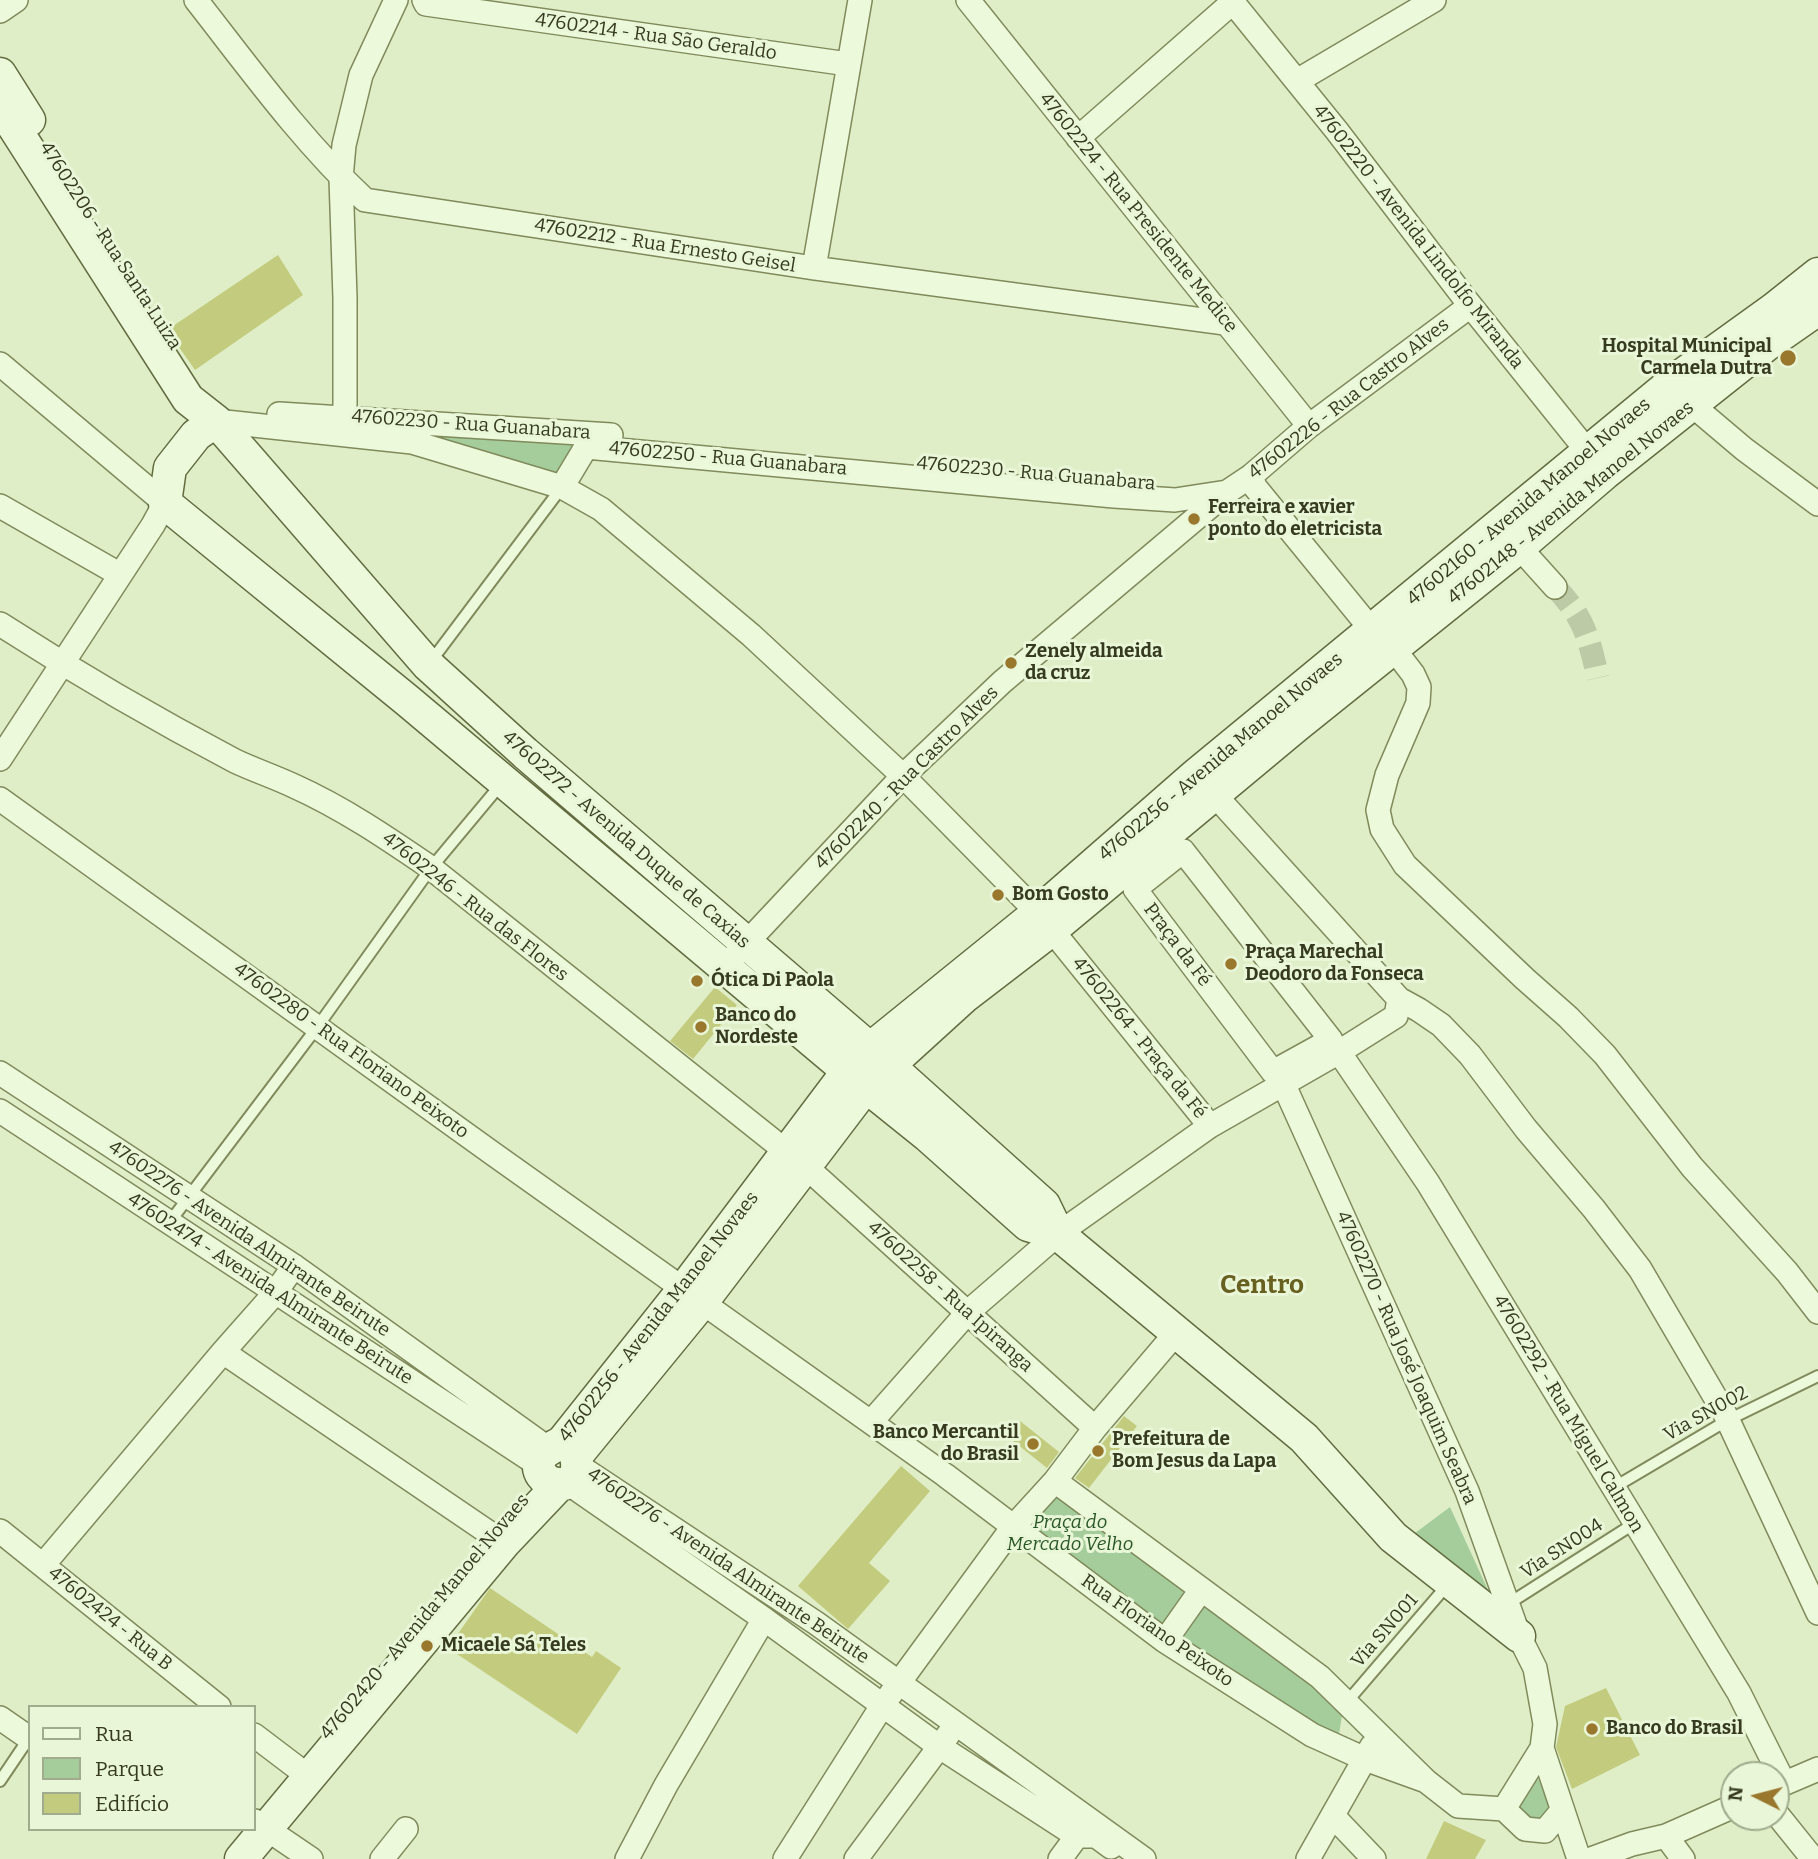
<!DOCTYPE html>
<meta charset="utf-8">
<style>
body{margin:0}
#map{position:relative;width:1818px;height:1859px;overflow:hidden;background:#dfeec7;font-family:Bitter,serif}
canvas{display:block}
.legend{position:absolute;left:28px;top:1705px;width:228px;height:126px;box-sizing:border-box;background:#e9f6d7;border:2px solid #a1ab8e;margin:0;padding:9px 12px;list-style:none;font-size:21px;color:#363b20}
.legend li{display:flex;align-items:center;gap:14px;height:35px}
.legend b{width:35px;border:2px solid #a1ab8e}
.north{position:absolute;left:1720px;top:1761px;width:70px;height:70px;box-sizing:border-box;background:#e9f6d7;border:2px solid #a1ab8e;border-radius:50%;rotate:276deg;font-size:19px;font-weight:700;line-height:28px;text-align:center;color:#363b20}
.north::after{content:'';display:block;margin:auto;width:24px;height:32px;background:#99772d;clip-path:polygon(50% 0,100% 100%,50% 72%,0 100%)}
</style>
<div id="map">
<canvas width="1818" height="1859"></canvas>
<ul class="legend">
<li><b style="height:9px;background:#edf9db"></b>Rua</li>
<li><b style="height:19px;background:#a4cd9b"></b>Parque</li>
<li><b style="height:19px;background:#c3cc7e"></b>Edifício</li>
</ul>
<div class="north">N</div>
</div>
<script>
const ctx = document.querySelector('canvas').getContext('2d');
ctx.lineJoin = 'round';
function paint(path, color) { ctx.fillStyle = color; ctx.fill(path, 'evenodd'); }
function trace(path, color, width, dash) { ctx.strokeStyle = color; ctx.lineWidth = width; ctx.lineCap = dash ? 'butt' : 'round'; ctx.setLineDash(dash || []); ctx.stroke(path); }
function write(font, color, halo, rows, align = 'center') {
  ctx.font = font + ' Bitter,serif'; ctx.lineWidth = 6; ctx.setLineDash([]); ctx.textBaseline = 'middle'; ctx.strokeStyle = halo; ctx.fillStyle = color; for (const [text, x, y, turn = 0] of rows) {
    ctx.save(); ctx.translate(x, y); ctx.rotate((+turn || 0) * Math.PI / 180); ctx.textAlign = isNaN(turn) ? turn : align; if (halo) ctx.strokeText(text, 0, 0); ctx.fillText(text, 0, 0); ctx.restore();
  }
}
const green = new Path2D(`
 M432,432L576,440L557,476L425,437Z
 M1056,1493L1314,1687L1342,1716L1338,1740L1316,1730L1027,1534Z
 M1450,1507L1493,1601L1411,1536Z
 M1535,1773L1548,1797L1550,1811L1536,1823L1517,1811L1521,1790Z`);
const building = new Path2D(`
 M278,255L303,295L195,370L167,330Z
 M715,987L737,1005L693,1059L670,1041Z
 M1124,1416L1137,1426L1089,1488L1075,1478Z
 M1020,1421L1059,1452L1047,1468L1008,1437Z
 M901,1466L930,1491L869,1563L890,1581L848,1629L798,1586Z
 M490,1588L592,1657L596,1651L621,1668L577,1734L448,1648Z
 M1606,1688L1640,1755L1572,1789L1556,1747L1565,1706Z
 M1444,1821L1486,1840L1475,1859H1426Z`);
const streetTunnel = new Path2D(`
 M1555,587C1584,617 1589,638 1598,678`);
const lane = new Path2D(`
 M429,664L562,487
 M169,1223L318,1026L431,868L502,783
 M1613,1488L1728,1420L1818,1376
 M1508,1604L1635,1523
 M1346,1703L1449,1583
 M0,1781L29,1738`);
const street = new Path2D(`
 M196,0C250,69 301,140 365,200L814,268L1225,323
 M424,0L426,4L848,64
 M968,0L1309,426
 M1231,0L1337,131L1466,300L1596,462
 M0,11L16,0
 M1297,81L1434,0
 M1078,138L1233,2
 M814,268L860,0
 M0,364L165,503
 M1692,405L1744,449L1818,504
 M279,414L611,435
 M345,417V298L341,178L344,145L361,75L396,0
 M216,421L412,442L562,487L586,447L1114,496L1175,500L1227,492
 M1251,476L1255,487L1366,623L1393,648L1413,674L1419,687L1418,703L1387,775L1378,810L1382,829L1405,865L1525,979L1568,1017L1605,1055L1692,1167L1787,1272L1818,1312
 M562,487L601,509L751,635L903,776L1038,913L1210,1126L1339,1052L1396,1016L1399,999L1204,783
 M0,506L119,574
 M1519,547L1555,587
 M0,624C76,673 155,719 235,761C254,770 275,777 294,786C343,808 387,838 431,868L787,1152
 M0,759L153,525L165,503
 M0,799L492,1153L945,1475L1165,1641L1312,1735L1365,1759L1426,1781L1320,1677L1055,1481
 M1183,851L1331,1040L1273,1072L1135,889Z
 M736,954L903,776L1002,682L1227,492L1251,476L1309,426L1470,306
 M1399,999L1419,1010L1441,1025L1470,1055L1526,1129L1594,1209L1640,1269L1725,1414L1818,1613
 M1339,1052L1428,1183L1739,1693L1784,1783
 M0,1073L294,1266L549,1449C565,1443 575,1449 579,1466L816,1623L1144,1859
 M1283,1083L1467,1491L1519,1636L1535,1668L1545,1724L1542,1748L1579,1859
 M0,1111L540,1466
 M805,1166L1095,1428
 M223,1352L504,1543
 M871,1422L968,1312L1058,1234L1210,1126
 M568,1483L764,1619L940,1747L1077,1836H1096L1111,1847
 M0,1531L219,1707
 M43,1565L223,1352L275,1293L294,1266
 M1165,1641L1201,1590
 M0,1718L29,1738
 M254,1735L308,1776
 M1426,1781L1458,1806L1504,1809L1525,1829L1545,1831L1561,1812
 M1776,1787L1818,1769
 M1504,1809L1542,1748
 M1776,1813L1813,1859
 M1333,1816L1374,1859
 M255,1821L311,1859
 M1666,1836L1683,1859
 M382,1859L406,1829
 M627,1859L666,1785L764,1619
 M785,1859L882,1706L1013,1527L1055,1481L1095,1428L1176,1333
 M856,1859L948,1735
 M1060,1859L1077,1836
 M1308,1859L1372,1746
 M1591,1859L1632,1844L1666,1836L1734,1806`);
const secondary = new Path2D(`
 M0,74L29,120
 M0,105L188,399L216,421L428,665L525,753L870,1049L1044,1205L1058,1234L1028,1225L927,1135L866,1086L408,701L165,503L170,468L196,435L216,421
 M1818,274L1774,309L1674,381L1197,774L1038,913L870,1049L848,1071L684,1289L564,1440C557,1447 546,1448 541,1457C527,1486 586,1500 576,1456L702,1302L866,1086L965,996L1051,930L1296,726L1519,547L1605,473L1765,346L1818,309
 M1058,1234L1304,1438L1393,1537L1519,1636
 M241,1859L504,1543L559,1485`);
const markers = [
 [1788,358,9,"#99772d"],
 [1194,519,7,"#99772d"],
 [1011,663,7,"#99772d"],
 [998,895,7,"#99772d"],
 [1231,964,7,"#99772d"],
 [697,981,7,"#99772d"],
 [701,1027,7,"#99772d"],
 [1033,1444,7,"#99772d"],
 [1098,1451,7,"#99772d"],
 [427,1646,7,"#99772d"],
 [1592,1729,7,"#99772d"]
];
const streetNames = [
 ["47602214 - Rua São Geraldo",656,37,8],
 ["47602224 - Rua Presidente Medice",1138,213,51],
 ["47602220 - Avenida Lindolfo Miranda",1418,237,52],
 ["47602206 - Rua Santa Luiza",110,246,57],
 ["47602212 - Rua Ernesto Geisel",665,246,9],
 ["47602226 - Rua Castro Alves",1349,399,-38],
 ["47602230 - Rua Guanabara",471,425,4],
 ["47602250 - Rua Guanabara",728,459,5],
 ["47602230 - Rua Guanabara",1036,474,5],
 ["47602160 - Avenida Manoel Novaes",1529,502,-40],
 ["47602148 - Avenida Manoel Novaes",1571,503,-39],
 ["47602256 - Avenida Manoel Novaes",1221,757,-40],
 ["47602240 - Rua Castro Alves",907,778,-45],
 ["47602272 - Avenida Duque de Caxias",626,840,41],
 ["47602246 - Rua das Flores",475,907,38],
 ["Praça da Fé",1177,945,53],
 ["47602264 - Praça da Fé",1139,1038,51],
 ["47602280 - Rua Floriano Peixoto",351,1051,36],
 ["47602276 - Avenida Almirante Beirute",249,1239,34],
 ["47602474 - Avenida Almirante Beirute",270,1289,33],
 ["47602258 - Rua Ipiranga",950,1297,42],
 ["47602256 - Avenida Manoel Novaes",659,1317,-52],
 ["47602270 - Rua José Joaquim Seabra",1406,1358,66],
 ["47602292 - Rua Miguel Calmon",1568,1414,59],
 ["Via SN002",1706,1414,-29],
 ["Via SN004",1562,1549,-33],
 ["47602276 - Avenida Almirante Beirute",728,1566,34],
 ["47602420 - Avenida Manoel Novaes",425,1617,-50],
 ["47602424 - Rua B",110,1619,39],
 ["Rua Floriano Peixoto",1157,1631,35],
 ["Via SN001",1385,1631,-49]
];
const poiNames = [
 ["Hospital Municipal",1772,347,"right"],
 ["Carmela Dutra",1772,369,"right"],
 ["Ferreira e xavier",1208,508],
 ["ponto do eletricista",1208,530],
 ["Zenely almeida",1025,652],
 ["da cruz",1025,674],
 ["Bom Gosto",1012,895],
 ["Praça Marechal",1245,953],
 ["Deodoro da Fonseca",1245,975],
 ["Ótica Di Paola",711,981],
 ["Banco do",715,1016],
 ["Nordeste",715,1038],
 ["Banco Mercantil",1019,1433,"right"],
 ["do Brasil",1019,1455,"right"],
 ["Prefeitura de",1112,1440],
 ["Bom Jesus da Lapa",1112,1462],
 ["Micaele Sá Teles",441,1646],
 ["Banco do Brasil",1606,1729]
];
const parkNames = [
 ["Praça do",1070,1523],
 ["Mercado Velho",1070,1545]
];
const districtNames = [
 ["Centro",1262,1286]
];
paint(green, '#a4cd9b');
paint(building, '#c3cc7e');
trace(streetTunnel, '#bdcaa6', 23, [23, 11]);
trace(lane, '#808a5c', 14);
trace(street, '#808a5c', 26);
trace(secondary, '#636c40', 35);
trace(lane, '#edf9db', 10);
trace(street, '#edf9db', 23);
trace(secondary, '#edf9db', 32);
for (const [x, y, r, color] of markers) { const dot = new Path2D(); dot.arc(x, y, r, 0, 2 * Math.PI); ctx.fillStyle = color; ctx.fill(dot); trace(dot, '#e9f6d7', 2.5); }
write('19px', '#363b20', '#e9f6d7', streetNames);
write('bold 19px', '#363b20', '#e9f6d7', poiNames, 'left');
write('italic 19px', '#295727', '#e9f6d7', parkNames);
write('bold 26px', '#676020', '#e9f6d7', districtNames);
</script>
